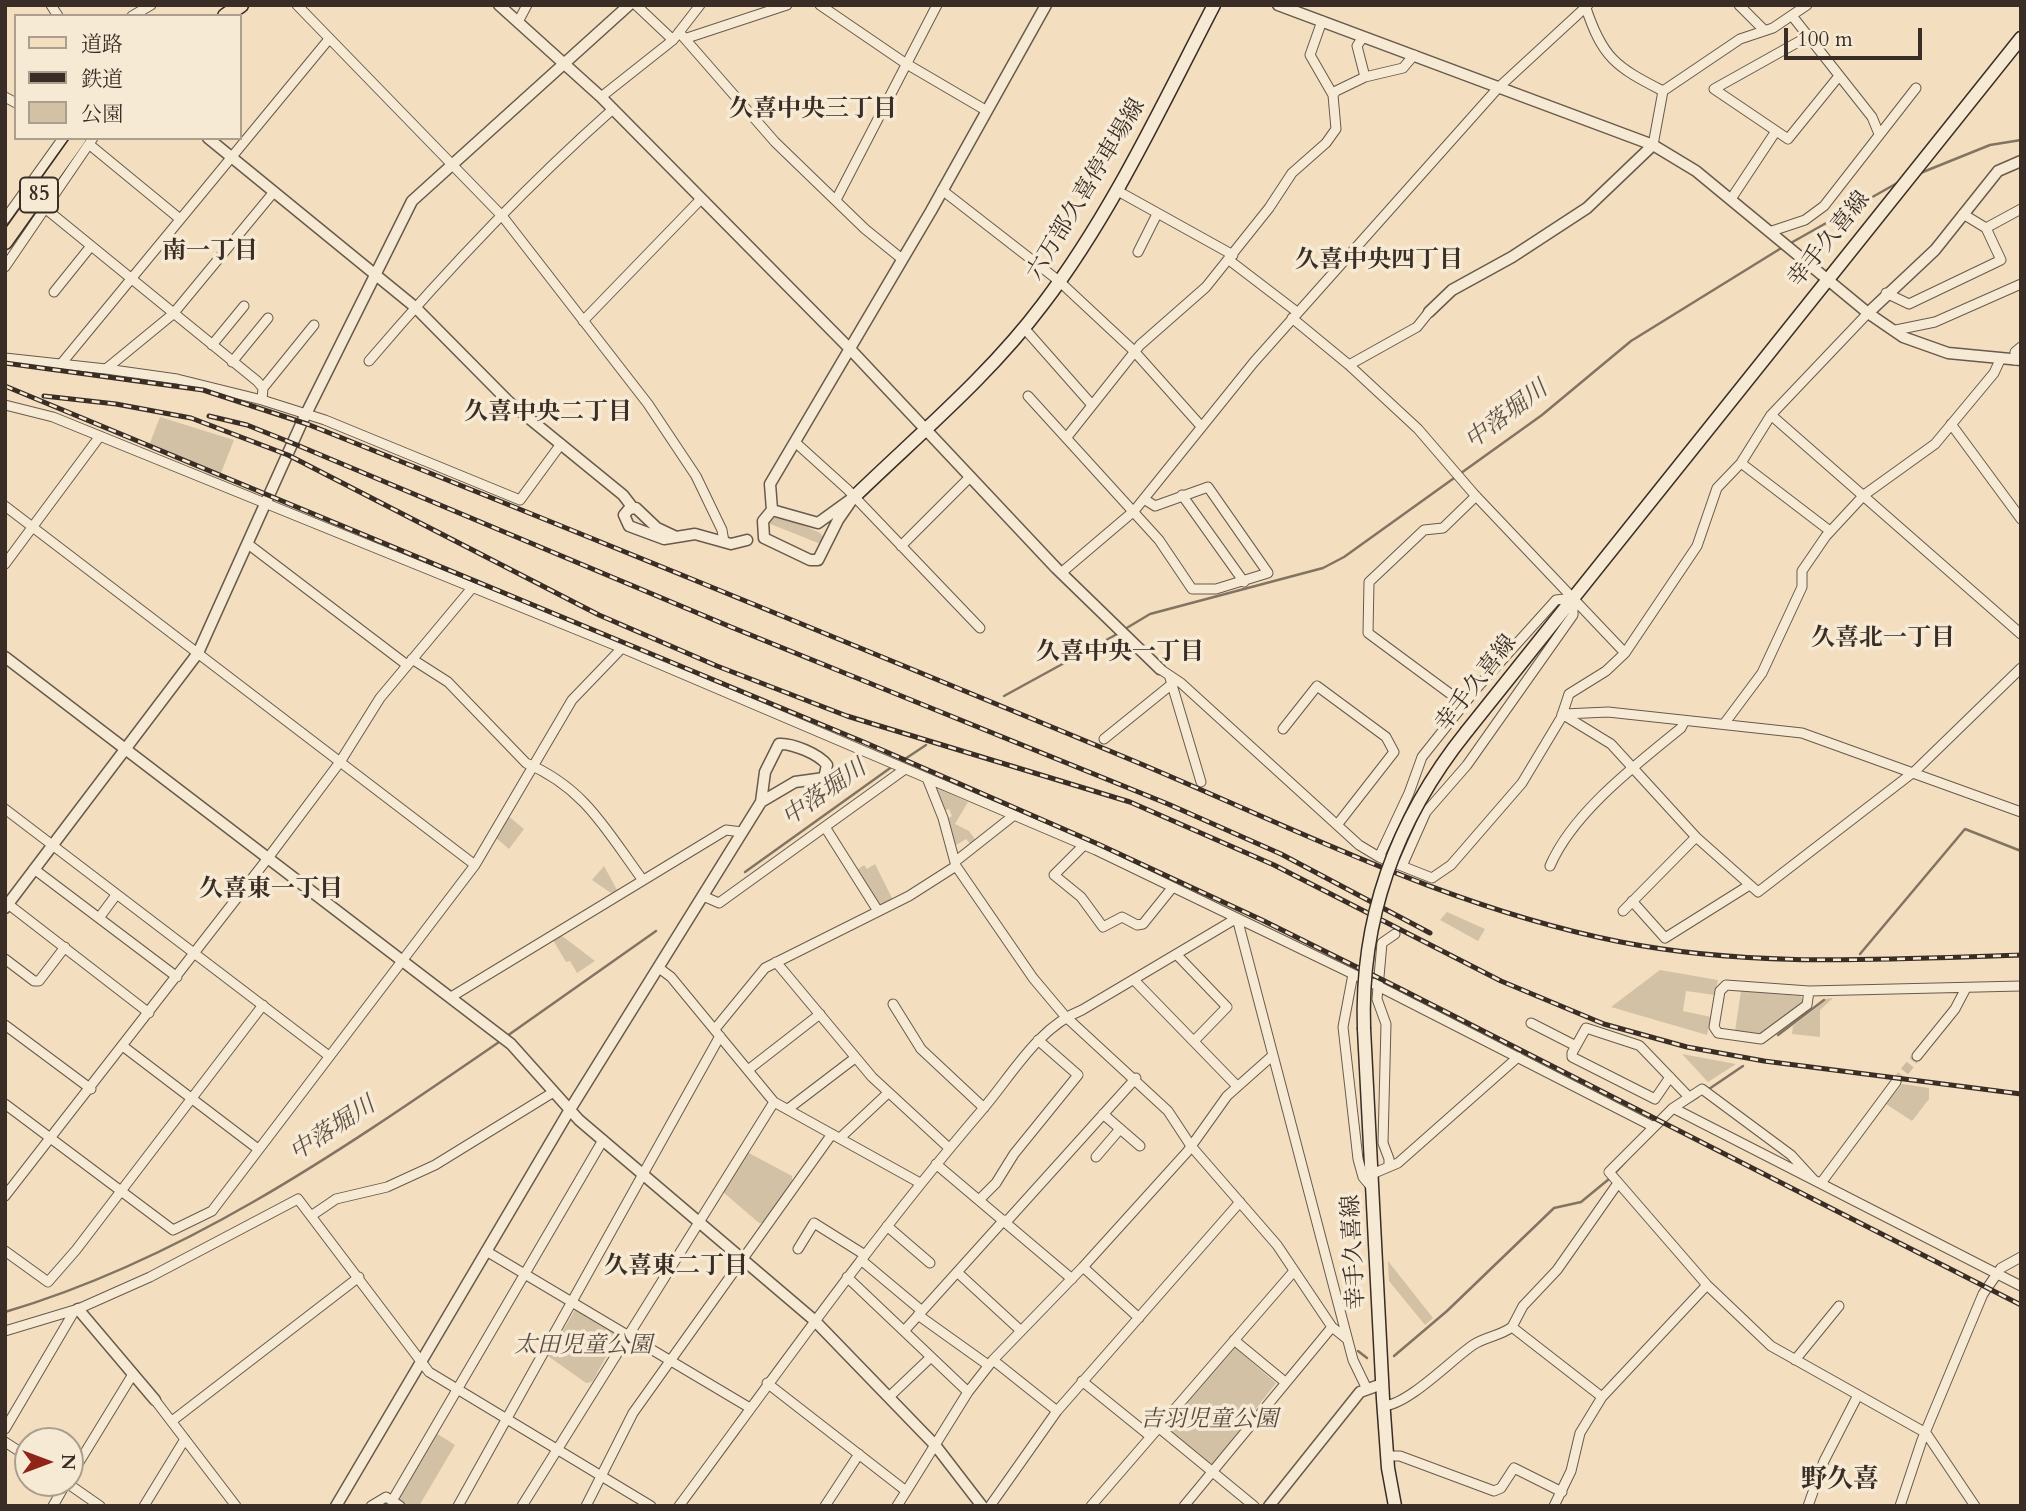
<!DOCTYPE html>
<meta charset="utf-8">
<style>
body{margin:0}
#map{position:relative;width:2026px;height:1511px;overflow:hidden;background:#f3dfbf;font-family:Cardo,"Noto Serif JP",serif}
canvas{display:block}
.frame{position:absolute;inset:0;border:7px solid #392d25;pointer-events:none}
.legend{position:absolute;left:14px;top:14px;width:228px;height:126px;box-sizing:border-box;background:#f7ead5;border:2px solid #ab9e8f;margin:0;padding:9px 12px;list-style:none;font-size:21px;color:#392d25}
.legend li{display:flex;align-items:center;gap:14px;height:35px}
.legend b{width:35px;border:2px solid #ab9e8f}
.north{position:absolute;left:14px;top:1427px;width:70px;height:70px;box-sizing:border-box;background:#f7ead5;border:2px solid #ab9e8f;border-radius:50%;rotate:90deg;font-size:19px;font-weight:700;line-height:28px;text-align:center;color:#392d25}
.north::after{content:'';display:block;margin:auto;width:24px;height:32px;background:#8f2418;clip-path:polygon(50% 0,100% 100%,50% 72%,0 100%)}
.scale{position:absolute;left:1784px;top:28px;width:138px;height:32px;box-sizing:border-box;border:4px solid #392d25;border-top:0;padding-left:9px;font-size:21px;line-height:24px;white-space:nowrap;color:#392d25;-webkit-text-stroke:5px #f7ead5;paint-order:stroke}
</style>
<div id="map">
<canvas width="2026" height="1511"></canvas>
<div class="frame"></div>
<ul class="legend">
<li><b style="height:9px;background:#f3dfbf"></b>道路</li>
<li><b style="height:9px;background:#392d25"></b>鉄道</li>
<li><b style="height:19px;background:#d3c1a5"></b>公園</li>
</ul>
<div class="north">N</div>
<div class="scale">100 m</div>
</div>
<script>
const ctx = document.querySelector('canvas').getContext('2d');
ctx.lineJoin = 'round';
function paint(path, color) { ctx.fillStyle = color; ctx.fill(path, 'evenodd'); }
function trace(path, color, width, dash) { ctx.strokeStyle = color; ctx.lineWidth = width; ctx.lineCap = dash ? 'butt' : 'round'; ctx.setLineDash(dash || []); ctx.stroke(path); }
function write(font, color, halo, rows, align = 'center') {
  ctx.font = font + ' Cardo,"Noto Serif JP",serif'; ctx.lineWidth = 7; ctx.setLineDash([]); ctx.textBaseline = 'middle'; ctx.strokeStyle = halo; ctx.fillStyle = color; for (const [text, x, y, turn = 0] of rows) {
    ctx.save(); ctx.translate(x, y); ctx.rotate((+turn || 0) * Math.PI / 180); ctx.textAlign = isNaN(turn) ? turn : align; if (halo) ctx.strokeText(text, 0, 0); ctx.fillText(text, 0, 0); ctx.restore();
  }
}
const green = new Path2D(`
 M160,417L234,440L219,478L148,448Z
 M786,517L820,533L824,538L823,545L768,523L770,518Z
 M935,787L968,802L955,824L969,831L977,842L972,846L966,839L956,845L947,819L952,816L949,809L944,811Z
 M507,815L524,829L509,849L495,837Z
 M875,864L893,900L879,908L855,871L864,865L867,869Z
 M604,866L617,890L611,893L592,880Z
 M1447,912L1485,929L1478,941L1440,920Z
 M561,935L595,961L577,973L570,961L566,962L553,940Z
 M1660,970L1718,980L1715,995L1686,991L1683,1011L1711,1017L1707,1035L1611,1007Z
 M1741,991L1801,996L1803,1002L1761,1035L1735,1031Z
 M1833,998L1820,1010V1037L1792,1034L1793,1026L1825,1001L1823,999Z
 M1682,1054L1736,1064L1708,1082Z
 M1902,1084L1929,1088V1099L1912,1121L1886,1104Z
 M747,1152L792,1176V1181L764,1223H759L723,1192Z
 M1388,1261L1433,1318L1425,1325L1389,1281Z
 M575,1310L619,1334L592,1382L586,1383L548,1356Z
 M1234,1347L1276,1383L1212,1465L1165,1426Z
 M436,1433L455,1445L419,1506H406L398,1500L399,1495Z`);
const stream = new Path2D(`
 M1918,174L1990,145L2021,140
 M1789,244L1899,182
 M1125,629L1150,614L1323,568L1344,557L1542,415L1631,341L1783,247
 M1004,696L1119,633
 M899,763L926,745
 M745,872L893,766
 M1860,954L1965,829L2021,851
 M1778,1035L1824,1000
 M507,1036L656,931
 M1709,1089L1743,1066
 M1683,1106L1698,1097
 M1615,1173L1626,1161
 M5,1312C188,1258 346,1147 502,1040
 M1358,1351L1367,1358
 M1394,1356L1447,1311L1554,1208L1581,1202L1609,1179`);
const minorTunnel = new Path2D(`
 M1896,1082L1917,1056`);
const minor = new Path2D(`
 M51,5L58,16
 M297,5L503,217L648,404L696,476L722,530L724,542
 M636,5L673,40
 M820,5L905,63L987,111
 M1585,5C1602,58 1616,67 1663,91
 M1739,5L1763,29
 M132,16L151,5
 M1793,17L1872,117L1879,134
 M1322,21L1310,55L1333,95
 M518,22L527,5
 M679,32L775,142L865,229L902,259
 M1363,37L1357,46L1365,77
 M1807,37L1714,89L1788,139L1839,76
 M687,38L787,5
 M5,97L16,103
 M601,97L673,40L700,5
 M90,145L180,219
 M1653,145L1663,91L1740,39L1773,28L1807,5
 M942,190L1059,281L1134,351L1200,425
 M1116,190L1233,255
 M1731,199L1776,131
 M836,200L937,5
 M46,209L257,381L263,388L262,400L325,420L520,500L561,444
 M5,219L63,138
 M1986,228L2021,209
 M1772,231L1805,220L1824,206L1916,88
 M1138,252L1157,214
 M1229,260L1297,312
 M5,267L93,138
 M54,292L91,246
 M1886,293L1909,304L2001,260L1986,228L1963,214
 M1292,318L1349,365L1418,429L1474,494L1625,653
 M583,321L701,199
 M1024,328L1092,405
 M1896,330L1935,322L2021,284
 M212,345L244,306
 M5,358L106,369
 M2015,360V352L2021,347
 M369,361C445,272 526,186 613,109
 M232,362L268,318
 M61,364L329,39
 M1349,365L1417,327L1429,312
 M263,388L314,325
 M1028,396L1159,540L1192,589H1216L1268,573L1208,487L1155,506L1144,499
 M262,400L177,379L106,369L173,314L273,193
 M5,405L53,417L622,648L1096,850L1378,986L1654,1127
 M1771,415L2021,634
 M1951,424L2021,519
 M1067,437L1140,345L1206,287L1269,208L1292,173L1326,143L1336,129L1333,95L1336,91L1365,77L1403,68L1414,55
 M795,442L847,489L980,628
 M1741,463L1830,531
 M1182,495L1244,582
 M5,506L475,865
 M248,544L407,665
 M901,546L970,477
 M5,564L100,436
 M1061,573L1134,511L1254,362L1498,88L1588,5
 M412,659L448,682L526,763C585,788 606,830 642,879
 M1160,669L1181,683L1359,845L1379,857L1432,878L1451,865L1522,783L1561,718L1569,694L1606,671L1625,653L1697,546L1717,488L1741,463L1771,415L1868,313
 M1170,678L1201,782
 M1464,704L1368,633L1369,582L1424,530L1443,528L1476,496
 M1562,714L1611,744L1696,837L1758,892L1915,771L2021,668
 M1564,714L1608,712L1802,733L2021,812
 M1724,724L1762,673L1802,587V571L1826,536L1864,495L1935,444L1994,373L2000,360
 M1283,729L1317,686L1386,737L1394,752L1337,825
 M1104,739L1172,684
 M927,778L943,818L956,866L1033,978L1065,1016L1168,1111L1191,1146L1277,1245L1332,1327L1347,1339
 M5,809L329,1056
 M825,827L878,911
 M1083,846L1054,875L1081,897L1103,927L1122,917L1137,925L1143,924L1172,888
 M1379,857L1409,793L1422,757L1476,689L1556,600L1573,598V615L1467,765L1426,812L1402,866
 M956,861L1013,816
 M1550,866C1573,812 1637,764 1681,728L1684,722
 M34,869L177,977
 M703,896L719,903L905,769
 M1632,901L1665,938L1748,886
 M8,904L149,1013
 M1623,911L1696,837
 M99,918L116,895
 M1237,918L1353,1360L1366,1387
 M1177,955L1227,1007L1194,1041
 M5,959L34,981H39L65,947
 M776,962L872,1077L949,1148
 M659,968L671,977L774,1102L920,1183
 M1353,974L1343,1027L1358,1159L1363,1177L1373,1189
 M1134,980L1237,1086
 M1809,991L1807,1005L1761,1039L1718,1033L1714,1027L1720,991L1726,985L1809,991L2021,986
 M451,997L726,830L742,832
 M893,1004L921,1049L984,1108
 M1531,1023L1576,1046
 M5,1025L91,1089
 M715,1029L765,968L909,896L956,866
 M124,1047L258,1149
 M1917,1056L1955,1009L1966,988
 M748,1070L820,1014
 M1670,1077L1655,1099L1572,1057V1053L1586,1028L1638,1045L1640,1046L1689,1097
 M5,1104L173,1230L212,1211L475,865L572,700L622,648
 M1673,1108L2021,1286
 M788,1109L855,1058
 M1103,1114L1140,1146
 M840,1138L888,1093
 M1096,1157L1120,1129
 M936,1164L1072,1279
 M1389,1165V1159L1383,1143L1386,1024L1377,999L1382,943L1395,934
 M1372,1174L1398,1163L1518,1057
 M1813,1179L1791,1155L1702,1089L1673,1108L1609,1172L1707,1285L1771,1346L1926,1433L1975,1506
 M1821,1183L1896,1082
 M5,1196L268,858L340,762L380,698L472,588
 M980,1199L996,1183L1014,1154L1078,1075L1038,1040
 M311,1216L336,1199L387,1187L435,1165L552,1093
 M1007,1221L1136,1078
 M887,1226L930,1263
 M798,1249L814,1223L865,1255
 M5,1251L48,1282L76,1250L263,1005
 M486,1251L750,1408
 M861,1260L922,1311
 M1083,1267L1139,1318
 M957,1272L1020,1330
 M847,1277L968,1392
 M918,1315L988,1365
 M5,1331L78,1309L150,1277L298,1199L429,1372L651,1506
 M904,1331L1004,1220
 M1234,1340L1285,1382
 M993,1360L1057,1411
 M1795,1360L1839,1306
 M1082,1381L1150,1436
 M767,1383L906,1491
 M889,1397L931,1357
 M1602,1397L1512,1327L1523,1306L1557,1270L1618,1183
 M155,1400L236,1506
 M1383,1406C1408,1405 1451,1360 1473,1345C1485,1337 1500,1336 1512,1327
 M172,1421L359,1277
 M1158,1427L1254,1506
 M5,1429L75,1310
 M5,1442L28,1457
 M1387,1456H1400L1494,1491L1501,1488L1514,1468L1562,1492
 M70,1477L133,1374
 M67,1483L100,1506
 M392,1501L603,1140
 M53,1506L66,1483
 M144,1506L185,1439
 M371,1506L386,1497L400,1506
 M458,1506L720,1036
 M522,1506L774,1102
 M586,1506L633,1413L832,1134
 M679,1506C778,1372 874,1236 982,1110C1012,1075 1038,1027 1082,1010L1237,918
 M825,1506L859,1454
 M897,1506L968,1392L993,1360L1083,1267L1187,1152L1227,1096L1272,1056
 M990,1506L1057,1411L1240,1202
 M1091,1506L1294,1271
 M1184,1506L1332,1327
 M1554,1506L1571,1471L1580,1433L1602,1397L1707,1285
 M1808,1506L1824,1461L1858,1395
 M1900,1506L1922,1440L1983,1294L2001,1268L2021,1257`);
const tertiary = new Path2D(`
 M499,5L601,97L850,349L1056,568L1160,669
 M1278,5L1653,145L1696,171L1868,313L1903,337L1948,353L2021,360
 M208,138L415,307L509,402L623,495L633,508
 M1429,312L1452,290L1512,257L1587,208L1653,145
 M1868,313L1935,250L1998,171L2021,161
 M854,497L838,520L818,560H810L764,538L763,521L772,510L818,523Z
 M772,510L770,484L931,211L1046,5
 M674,536L657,528L636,508L629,509L624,515L629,526L664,539L695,534L731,544L747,540
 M5,657L511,1044L579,1120L814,1320L935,1445L982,1506
 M5,908L198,653L302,422L412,201L629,5
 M78,1309L155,1400
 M336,1506L569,1111L761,802L795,782L824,778L827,765C819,754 792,743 779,744L765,772L761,802
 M1269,1506L1360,1392L1382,1384`);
const secondary = new Path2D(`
 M854,497C918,435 989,376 1043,304C1112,213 1161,107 1214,5
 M1467,731L2021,38
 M1364,1029L1383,1399L1388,1468L1395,1506`);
const primary = new Path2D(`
 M225,16L241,5
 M5,242L79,138`);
const rail = new Path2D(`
 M5,363L203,390L307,424C584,534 859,647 1134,761C1294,828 1449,908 1621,942C1753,968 1887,959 2021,955
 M5,386L866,743L1098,844L1262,920L1399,988L2021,1305
 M44,396L116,404L191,418L288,455L599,615L717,666L847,716L1130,802L1274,865L1501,981L1604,1024L1687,1047L1764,1061L2021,1094
 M209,416L247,425L297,445L731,627L1168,804L1281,854L1430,933`);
const secondaryBridge = new Path2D(`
 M1364,1029C1360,917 1398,817 1467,731`);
const shields = [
 [39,195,38]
];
const shieldNames = [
 ["85",39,195]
];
const streetNames = [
 ["六万部久喜停車場線",1087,190,-59],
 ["幸手久喜線",1830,240,-51],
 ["幸手久喜線",1477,684,-52],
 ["幸手久喜線",1355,1252,-93]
];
const parkNames = [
 ["太田児童公園",583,1347],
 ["吉羽児童公園",1209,1421]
];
const neighbourhoodNames = [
 ["久喜中央三丁目",813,110],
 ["南一丁目",210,252],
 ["久喜中央四丁目",1379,261],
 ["久喜中央二丁目",548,413],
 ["久喜北一丁目",1883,639],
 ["久喜中央一丁目",1120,653],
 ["久喜東一丁目",271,890],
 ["久喜東二丁目",676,1267]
];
const waterNames = [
 ["中落堀川",1507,416,-37],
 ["中落堀川",825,794,-35],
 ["中落堀川",333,1130,-33]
];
const quarterNames = [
 ["野久喜",1840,1481]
];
paint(green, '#d3c1a5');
trace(stream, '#837362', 2.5);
trace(minorTunnel, '#cebba0', 9, [9, 4.5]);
trace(minor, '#685a4c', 11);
trace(tertiary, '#685a4c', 13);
trace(secondary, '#392d25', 15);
trace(primary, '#392d25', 17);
trace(minor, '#f7ead5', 9);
trace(tertiary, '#f7ead5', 10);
trace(secondary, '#f7ead5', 12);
trace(primary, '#f3dfbf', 14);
trace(rail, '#392d25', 5);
trace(rail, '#f7ead5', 2.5, [8]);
trace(secondaryBridge, '#392d25', 15, []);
trace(secondaryBridge, '#f7ead5', 12);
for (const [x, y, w] of shields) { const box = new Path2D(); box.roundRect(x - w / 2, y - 17.5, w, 35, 5); ctx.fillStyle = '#f7ead5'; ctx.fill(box); trace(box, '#392d25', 2); }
write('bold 21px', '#392d25', null, shieldNames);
write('23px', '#392d25', '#f7ead5', streetNames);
write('italic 23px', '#584b3f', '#f7ead5', parkNames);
write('bold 24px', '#392d25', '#f7ead5', neighbourhoodNames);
write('italic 24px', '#5e5044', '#f7ead5', waterNames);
write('bold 26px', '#392d25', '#f7ead5', quarterNames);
</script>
